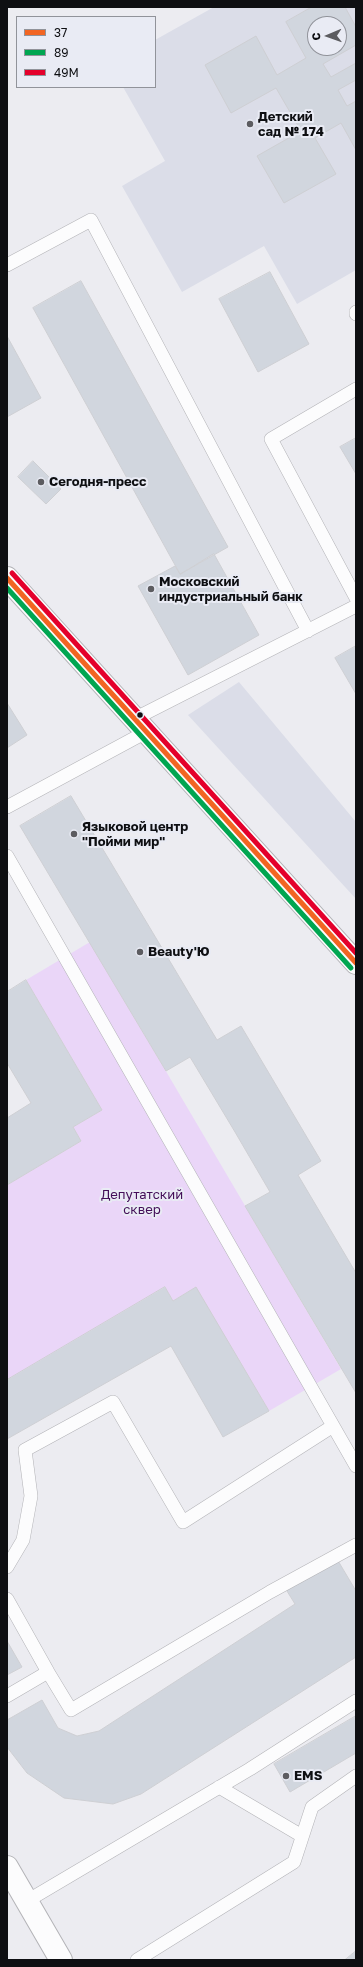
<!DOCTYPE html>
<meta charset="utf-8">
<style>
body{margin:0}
#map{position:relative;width:363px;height:1967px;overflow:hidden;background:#ececf1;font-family:"Golos Text",sans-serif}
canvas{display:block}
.frame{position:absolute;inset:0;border:8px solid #0e0f12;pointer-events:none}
.legend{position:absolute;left:16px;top:16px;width:140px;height:72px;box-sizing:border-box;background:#e9ebf4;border:1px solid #91939a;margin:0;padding:5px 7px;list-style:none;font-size:12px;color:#0e0f12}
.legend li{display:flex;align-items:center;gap:8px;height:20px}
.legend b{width:20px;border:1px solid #91939a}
.north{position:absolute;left:307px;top:16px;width:40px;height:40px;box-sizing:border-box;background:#e9ebf4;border:1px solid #91939a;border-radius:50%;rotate:268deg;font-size:11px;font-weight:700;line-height:16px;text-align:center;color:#0e0f12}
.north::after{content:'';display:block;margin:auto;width:14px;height:18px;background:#5c5c60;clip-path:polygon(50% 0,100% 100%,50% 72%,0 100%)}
</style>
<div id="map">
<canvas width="363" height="1967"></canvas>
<div class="frame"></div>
<ul class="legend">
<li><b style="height:5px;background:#f26522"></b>37</li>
<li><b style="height:5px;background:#00a651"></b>89</li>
<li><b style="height:5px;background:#e4002b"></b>49М</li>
</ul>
<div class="north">С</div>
</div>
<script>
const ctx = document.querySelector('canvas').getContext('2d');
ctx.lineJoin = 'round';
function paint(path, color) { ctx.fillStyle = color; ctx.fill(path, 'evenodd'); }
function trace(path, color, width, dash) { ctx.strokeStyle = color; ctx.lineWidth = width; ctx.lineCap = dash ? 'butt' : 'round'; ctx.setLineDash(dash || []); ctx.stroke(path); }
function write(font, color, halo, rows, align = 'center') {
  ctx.font = font + ' "Golos Text",sans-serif'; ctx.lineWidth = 4; ctx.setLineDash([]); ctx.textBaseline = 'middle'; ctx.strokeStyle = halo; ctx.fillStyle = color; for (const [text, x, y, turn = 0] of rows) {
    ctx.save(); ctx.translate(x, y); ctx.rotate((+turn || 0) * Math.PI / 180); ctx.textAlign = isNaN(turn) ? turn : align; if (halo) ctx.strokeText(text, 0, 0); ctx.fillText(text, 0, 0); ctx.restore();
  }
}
const built = new Path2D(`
 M214,7H356V270L297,304L264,246L182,292L122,186L165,161L123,87H155V40ZM315,24H339V48H315Z
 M239,682L356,822V899L188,715Z`);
const green = new Path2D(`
 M90,942L341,1369L269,1411L195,1288L173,1301L165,1287L7,1380V1185L81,1141L73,1127L102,1110L26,980Z`);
const building = new Path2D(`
 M312,7H345L356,27V45L323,64L331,77L356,63V80L338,90L347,106L356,101V150L341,123L315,138L336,174L284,203L257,156L301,131L276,88L231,113L205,65L256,36L277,75L306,58L286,22ZM315,24H339V48H315Z
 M270,272L309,344L258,372L219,299Z
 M81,281L228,547L180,574L33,308Z
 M7,336L41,398L7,417Z
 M356,438V474L340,447Z
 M33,461L61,489L46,504L18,477Z
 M214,554L259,635L188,675L138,586L175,566L180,574Z
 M356,646V694L335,658Z
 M7,703L27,735L7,748Z
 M71,796L217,1040L241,1026L321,1161L298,1175L356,1273V1393L245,1206L270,1192L235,1132L190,1057L166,1071L20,826Z
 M26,980L102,1110L73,1127L81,1141L7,1185V1118L31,1103L7,1063V992Z
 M165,1287L173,1301L196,1287L269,1411L223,1437L171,1346L7,1439V1380Z
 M334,1554L356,1591V1657L141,1794L113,1804L64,1798L27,1773L7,1747V1720L42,1700L58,1728L77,1736L99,1731L295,1604L282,1583Z
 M7,1641L22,1667L7,1675Z
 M356,1716V1753L290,1792L274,1764Z
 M356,1951V1960H345Z`);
const service = new Path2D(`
 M7,265L91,220L308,631
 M356,312V314
 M356,389L271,439L356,598
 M134,719L356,606
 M7,807L146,732
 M7,856L356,1466
 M7,1567L23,1540L31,1496L25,1450L113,1402L183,1522L333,1426
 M7,1599L48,1672
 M7,1696L48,1672L71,1710L270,1592L356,1545
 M219,1787L302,1836
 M27,1901L250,1769L356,1701
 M137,1960L294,1862L312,1807L356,1776`);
const minor = new Path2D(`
 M7,1867L61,1960`);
const tertiary = new Path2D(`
 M7,578L356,963`);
const bus1 = new Path2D(`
 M7,578L356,963`);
const bus2 = new Path2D(`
 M7,588L351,968`);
const bus3 = new Path2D(`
 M12,573L356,953`);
const markers = [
 [250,124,4,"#5c5c60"],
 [41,482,4,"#5c5c60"],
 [151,589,4,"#5c5c60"],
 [140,715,3.5,"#0e0f12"],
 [74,834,4,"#5c5c60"],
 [140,952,4,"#5c5c60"],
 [286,1776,4,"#5c5c60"]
];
const poiNames = [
 ["Детский",258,117],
 ["сад № 174",258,132],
 ["Сегодня-пресс",49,482],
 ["Московский",159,582],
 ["индустриальный банк",159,597],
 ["Языковой центр",82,827],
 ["\"Пойми мир\"",82,842],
 ["Beauty'Ю",148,952],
 ["EMS",294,1776]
];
const parkNames = [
 ["Депутатский",142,1195],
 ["сквер",142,1210]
];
paint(built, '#dbdde8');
paint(green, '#ead6f8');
paint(building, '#d1d6de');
trace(building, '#cecfd3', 1);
trace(service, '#b3b3b7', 14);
trace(minor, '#b3b3b7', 24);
trace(tertiary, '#b3b3b7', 24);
trace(service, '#fcfcfd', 13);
trace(minor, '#fcfcfd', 22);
trace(tertiary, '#fcfcfd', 22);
trace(bus1, '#f26522', 5);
trace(bus2, '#00a651', 5);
trace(bus3, '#e4002b', 5);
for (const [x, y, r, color] of markers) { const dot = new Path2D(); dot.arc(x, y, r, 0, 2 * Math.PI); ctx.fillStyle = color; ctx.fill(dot); trace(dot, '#e9ebf4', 1.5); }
write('bold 13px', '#0e0f12', '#e9ebf4', poiNames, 'left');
write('13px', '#430f58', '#e9ebf4', parkNames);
</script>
